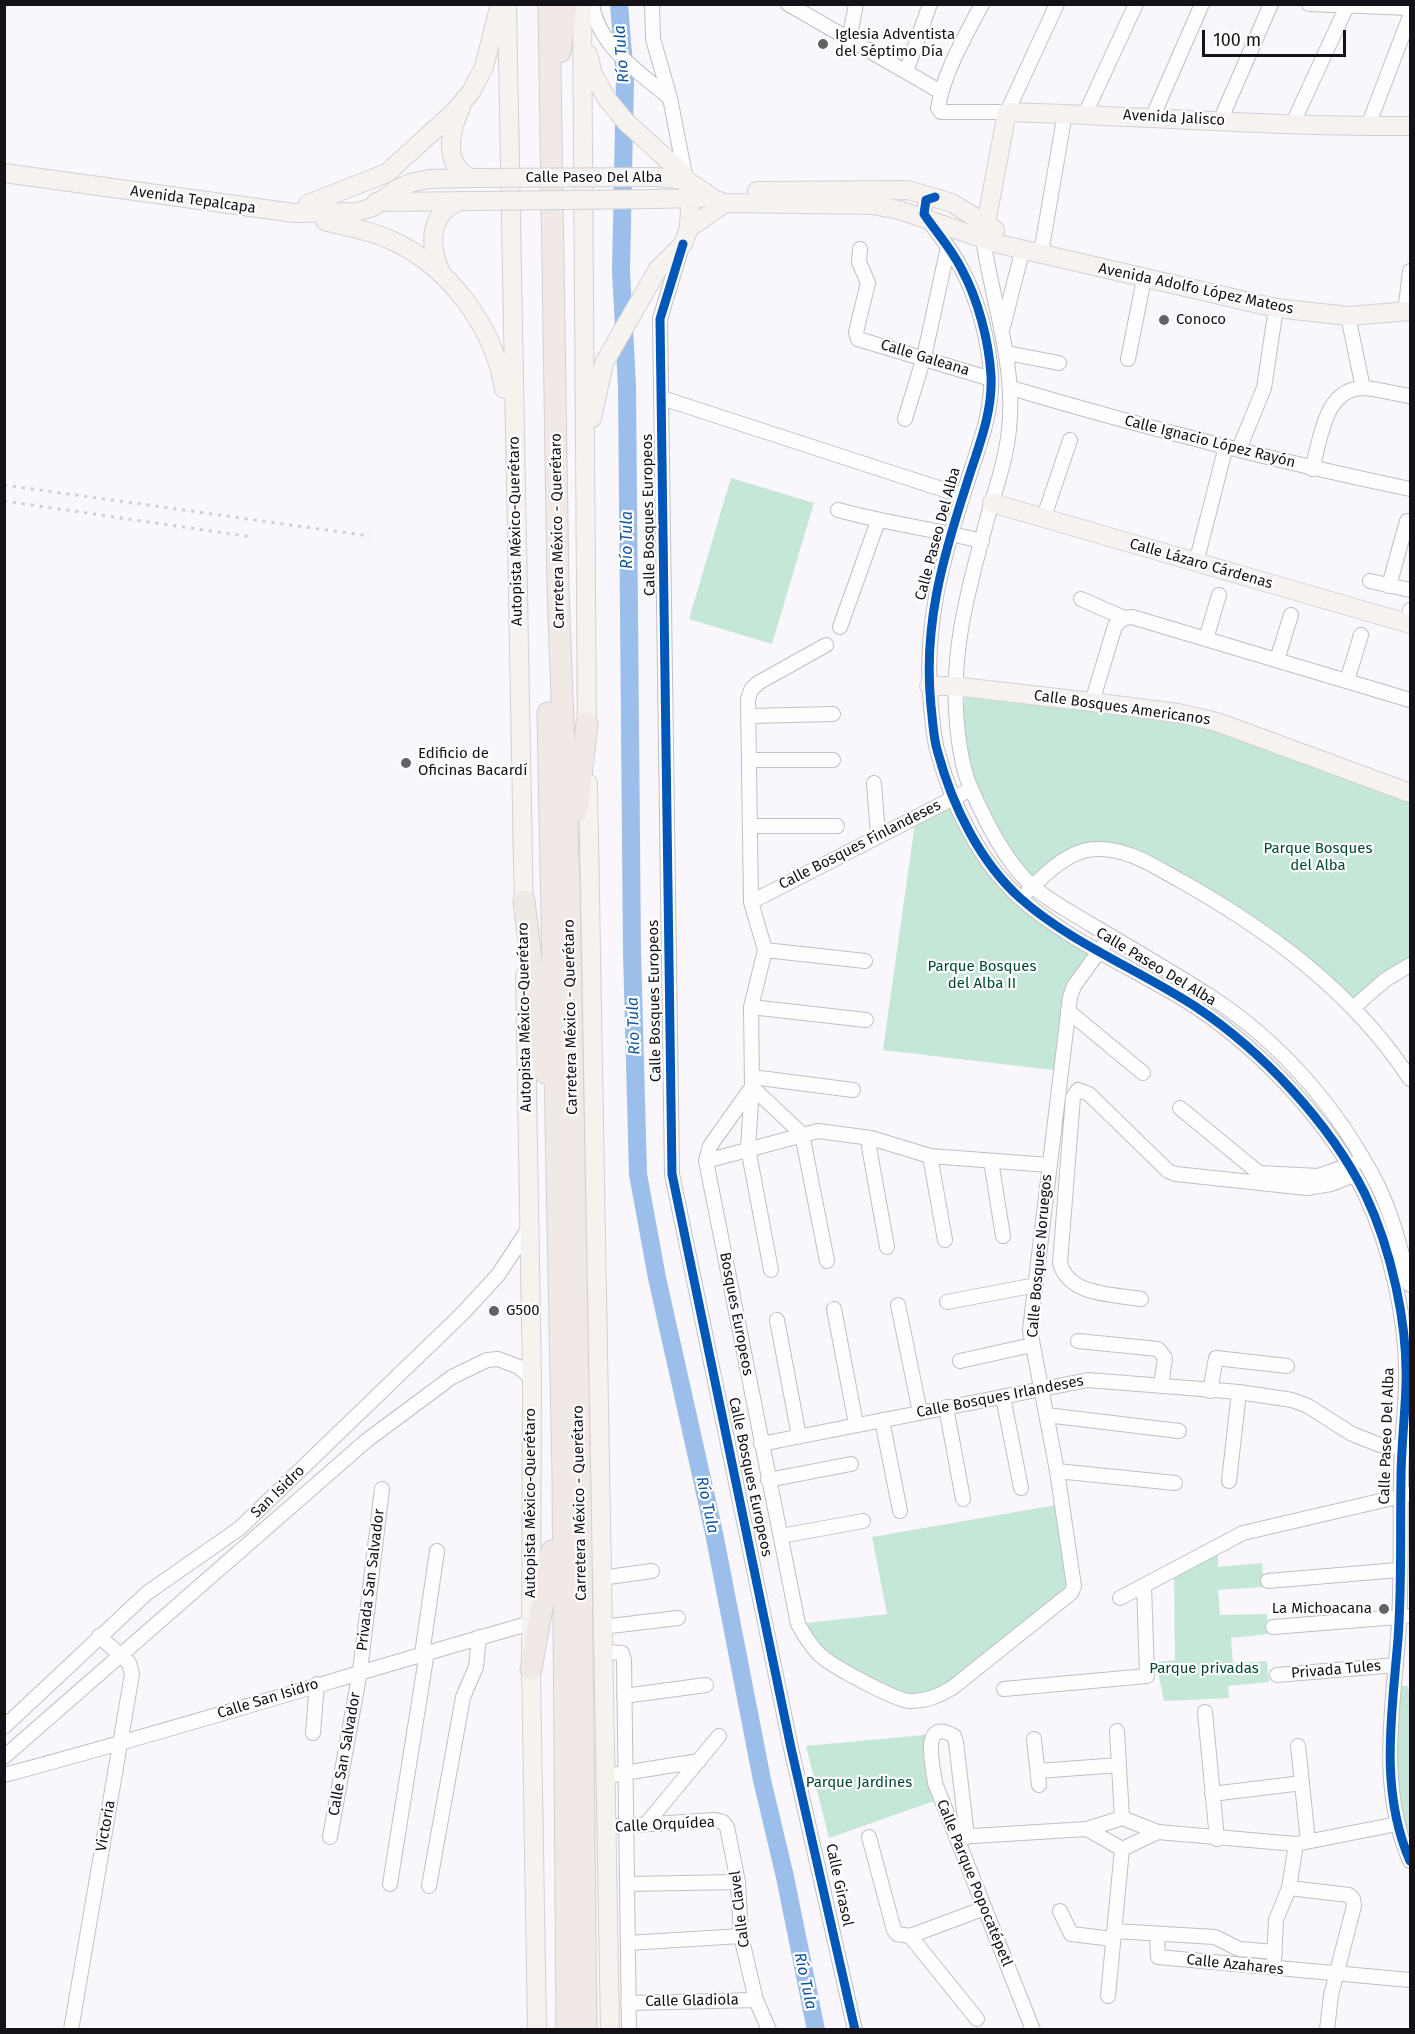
<!DOCTYPE html>
<meta charset="utf-8">
<style>
body{margin:0}
#map{position:relative;width:1415px;height:2034px;overflow:hidden;background:#f9f6fc;font-family:"Fira Sans",sans-serif}
canvas{display:block}
.frame{position:absolute;inset:0;border:6px solid #141117;pointer-events:none}
.scale{position:absolute;left:1202px;top:30px;width:144px;height:27px;box-sizing:border-box;border:3px solid #141117;border-top:0;padding-left:8px;font-size:18px;line-height:21px;white-space:nowrap;color:#141117;-webkit-text-stroke:4px #fff;paint-order:stroke}
</style>
<div id="map">
<canvas width="1415" height="2034"></canvas>
<div class="frame"></div>
<div class="scale">100 m</div>
</div>
<script>
const ctx = document.querySelector('canvas').getContext('2d');
ctx.lineJoin = 'round';
function paint(path, color) { ctx.fillStyle = color; ctx.fill(path, 'evenodd'); }
function trace(path, color, width, dash) { ctx.strokeStyle = color; ctx.lineWidth = width; ctx.lineCap = dash ? 'butt' : 'round'; ctx.setLineDash(dash || []); ctx.stroke(path); }
function write(font, color, halo, rows, align = 'center') {
  ctx.font = font + ' "Fira Sans",sans-serif'; ctx.lineWidth = 4.5; ctx.setLineDash([]); ctx.textBaseline = 'middle'; ctx.strokeStyle = halo; ctx.fillStyle = color; for (const [text, x, y, turn = 0] of rows) {
    ctx.save(); ctx.translate(x, y); ctx.rotate((+turn || 0) * Math.PI / 180); ctx.textAlign = isNaN(turn) ? turn : align; if (halo) ctx.strokeText(text, 0, 0); ctx.fillText(text, 0, 0); ctx.restore();
  }
}
const green = new Path2D(`
 M731,478L814,503L772,644L689,619Z
 M966,691L1178,713L1410,793V965L1353,1008L1295,953L1140,859L1096,849L1033,886L971,789L958,741Z
 M952,798L1020,898L1100,951L1074,986L1061,1071L883,1050L916,816Z
 M1062,1504L1074,1586L952,1688L910,1701L834,1665L798,1624L887,1614L872,1537Z
 M1218,1550V1567L1262,1563L1264,1587L1218,1590L1220,1615L1267,1614L1268,1634L1231,1638L1233,1663L1267,1661L1269,1682L1228,1686L1229,1698L1164,1701L1156,1662L1175,1660L1174,1576Z
 M1397,1686H1408L1410,1702V1856L1394,1799Z
 M934,1734L940,1799L829,1838L806,1746Z`);
const river = new Path2D(`
 M619,4L625,78L621,271L627,386L632,952L638,1174L657,1278L714,1533L762,1780L785,1877L816,2030`);
const minor = new Path2D(`
 M592,4C598,46 640,73 670,98
 M652,4L653,39L670,98L685,175
 M788,4L941,92
 M982,4C965,37 944,71 938,108L941,112H1007L1057,4
 M1309,4L1410,8
 M849,40L856,4
 M906,72L930,4
 M1085,114L1136,4
 M1153,116L1202,4
 M1220,121L1271,4
 M1292,125L1347,6
 M1368,126L1410,16
 M935,197L926,200L924,214C936,232 951,248 961,268C978,299 989,341 991,376C993,414 977,450 966,486C942,560 923,627 931,706C933,722 933,738 938,753C952,805 980,862 1020,898C1069,942 1141,971 1196,1007C1262,1051 1330,1123 1365,1194C1391,1248 1408,1324 1406,1385C1405,1417 1401,1448 1401,1479C1400,1532 1402,1586 1398,1639C1392,1714 1379,1790 1410,1861
 M979,232L983,239C993,304 1016,365 1009,430C1006,459 996,488 988,516C969,587 950,650 957,724C959,746 963,772 972,791C987,824 1006,862 1032,886C1049,901 1071,912 1090,924C1129,947 1169,970 1208,995C1280,1041 1338,1108 1377,1184C1393,1216 1401,1251 1410,1285
 M682,246L660,319L672,1174L791,1748L855,2030
 M860,249L859,262L868,283L856,332L858,339L991,379
 M1041,253L1065,113
 M1405,313L1410,271
 M1348,316L1363,388
 M1003,327L1023,248
 M1007,353L1059,363
 M1128,359L1144,279
 M1011,388C1143,427 1276,461 1410,489
 M662,398L963,496
 M905,419L924,357L948,247
 M1239,449L1264,388L1276,308
 M1312,469C1321,439 1324,388 1364,388C1379,389 1395,394 1410,396
 M838,510C885,523 933,529 982,541
 M1044,517L1070,440
 M1196,563L1226,446
 M1370,581L1410,590
 M1389,586L1407,521
 M1081,599L1124,618
 M1407,623L1410,610
 M840,627L878,521
 M1206,639L1219,595
 M1277,660L1291,615
 M1347,681L1361,635
 M1092,702L1115,626L1124,618L1132,617L1410,700
 M749,716L833,714
 M749,760H833
 M874,783L878,835
 M750,826H837
 M1028,891C1046,873 1070,849 1097,849C1128,848 1155,867 1181,881C1270,931 1354,993 1410,1079
 M751,902L971,789
 M765,950L865,961
 M751,1007L866,1020
 M1353,1008L1385,980L1410,965
 M1068,1011L1143,1073
 M752,1077L853,1090
 M1180,1108L1259,1173L1318,1176L1355,1163
 M871,1138L869,1147L887,1247
 M930,1156L945,1240
 M706,1161L818,1131L871,1138L930,1156L1049,1165
 M991,1161L1003,1236
 M827,1261L802,1134L752,1087L710,1146L706,1161L798,1624C804,1635 810,1645 819,1654C831,1666 893,1699 909,1701C925,1702 939,1696 952,1688L1071,1593L1074,1586L1057,1471L1030,1330L1070,997L1074,986L1110,936
 M771,1270L748,1148L752,1087L751,1007L765,950L751,902L748,699L751,690L758,683L826,645
 M1141,1299C1112,1294 1069,1296 1060,1263L1073,1097L1078,1090L1089,1094L1168,1171L1176,1174L1307,1188L1331,1184L1354,1175
 M947,1302L1036,1285
 M898,1305L920,1412
 M834,1309L856,1424
 M777,1320L799,1436
 M1078,1341L1158,1349L1165,1358L1161,1386
 M960,1361L1032,1345
 M1210,1391L1216,1358L1287,1366
 M1003,1397L1021,1488
 M946,1407L963,1499
 M1046,1415L1179,1431
 M882,1420L900,1511
 M761,1444L1088,1380L1239,1392L1292,1400L1308,1406L1352,1434L1380,1445L1409,1448
 M1057,1471L1175,1483
 M768,1480L851,1464
 M1229,1481L1239,1392
 M781,1536L863,1521
 M601,1578L652,1571
 M1268,1581L1398,1570
 M1120,1598L1243,1533L1410,1494
 M602,1627L678,1618
 M1273,1627L1410,1616
 M603,1652L622,1653L624,1660L629,2030
 M422,1654L437,1551
 M1277,1675L1396,1665
 M1004,1689L1147,1676L1144,1585
 M624,1696L706,1685
 M1205,1712L1217,1839
 M4,1727L147,1593L240,1528L463,1313L498,1275L527,1231
 M1117,1731L1122,1818
 M313,1733L317,1684
 M1034,1739L1039,1785
 M1298,1746L1308,1841
 M4,1757L366,1441L452,1377L487,1360L498,1359L519,1367L532,1379
 M1038,1771L1119,1765
 M4,1775C181,1728 355,1673 531,1623
 M605,1776L699,1761
 M1212,1794L1302,1783
 M647,1823L719,1736
 M606,1827L715,1820L723,1822L727,1827L738,1882L741,1936L756,2000L769,2030
 M1087,1829L1122,1849L1158,1832
 M330,1837L360,1671L382,1489
 M869,1837L894,1930L897,1934L910,1936L977,2019
 M957,1837L1087,1829L1122,1818L1158,1832L1296,1844L1397,1824
 M967,1837L956,1742L954,1736C920,1716 933,1767 935,1783L1033,2030
 M390,1884L427,1652
 M627,1884L738,1882
 M429,1886L463,1697L476,1667L479,1637
 M1289,1888L1349,1895L1353,1899L1354,1906L1331,1995L1327,2030
 M1060,1911L1071,1934L1113,1939
 M1114,1931L1215,1937L1239,1949L1275,1952
 M1157,1934L1158,1957L1410,1980
 M910,1936L985,1908
 M628,1943L741,1936
 M1274,1960L1276,1920L1289,1888L1296,1844
 M1108,1996L1122,1849
 M628,2003L756,2000
 M71,2030L132,1674L129,1663L99,1636`);
const major = new Path2D(`
 M507,4L524,915
 M582,4L587,738
 M588,54L593,74L607,99L626,122L682,173L688,187L690,207L689,228L683,244L658,269L604,363L592,418
 M461,107C450,131 442,165 471,178
 M4,173L294,213L357,212L373,207L397,189L410,183L429,179L476,178
 M655,177L686,180L716,200L725,203L872,205L899,210L999,244L1276,308L1348,316L1410,311
 M757,191L908,190L952,203L995,230
 M654,199L700,198
 M376,202L477,201
 M308,204L387,173L453,113L471,92L484,67L500,4
 M325,221C347,227 370,230 391,240C449,266 494,327 504,389
 M689,228L725,203
 M983,239L1007,112C1142,116 1276,127 1410,126
 M441,273C429,246 428,213 460,201
 M992,503L1410,624
 M929,686H953L1092,702L1178,713L1217,722L1410,793
 M588,783L610,2030
 M525,975L532,1379L531,1669L537,2030`);
const highway = new Path2D(`
 M549,4L558,588L569,886L581,1548L586,2030
 M560,52L566,4
 M548,713L563,1476L567,2030
 M577,811L587,723
 M524,901L545,1073
 M531,1669L552,1551`);
const rail = new Path2D(`
 M4,485L370,536
 M4,501L252,537`);
const majorBridge = new Path2D(`
 M476,178L655,177
 M477,201L654,199`);
const cycleway = new Path2D(`
 M935,197L926,200L924,214C936,232 951,248 961,268C978,299 989,341 991,376C993,414 977,450 966,486C942,560 923,627 931,706C933,722 933,738 938,753C952,805 980,862 1020,898C1069,942 1141,971 1196,1007C1262,1051 1330,1123 1365,1194C1391,1248 1408,1324 1406,1385C1405,1417 1401,1448 1401,1479C1400,1532 1402,1586 1398,1639C1392,1714 1379,1790 1410,1861
 M683,244L660,319L672,1174L791,1748L855,2030`);
const markers = [
 [823,44,6,"#646167"],
 [1164,320,6,"#646167"],
 [406,763,6,"#646167"],
 [494,1311,6,"#646167"],
 [1384,1609,6,"#646167"]
];
const poiNames = [
 ["Iglesia Adventista",835,35],
 ["del Séptimo Día",835,52],
 ["Conoco",1176,320],
 ["Edificio de",418,754],
 ["Oficinas Bacardí",418,771],
 ["G500",506,1311],
 ["La Michoacana",1372,1609,"right"]
];
const streetNames = [
 ["Avenida Jalisco",1174,118,3],
 ["Calle Paseo Del Alba",594,178],
 ["Avenida Tepalcapa",193,200,8],
 ["Avenida Adolfo López Mateos",1196,289,12],
 ["Calle Galeana",925,358,17],
 ["Calle Ignacio López Rayón",1210,442,14],
 ["Calle Bosques Europeos",649,515,-91],
 ["Autopista México-Querétaro",516,531,-91],
 ["Carretera México - Querétaro",558,531,-91],
 ["Calle Paseo Del Alba",938,534,-75],
 ["Calle Lázaro Cárdenas",1201,564,16],
 ["Calle Bosques Americanos",1122,708,8],
 ["Calle Bosques Finlandeses",860,845,-27],
 ["Calle Paseo Del Alba",1156,967,31],
 ["Calle Bosques Europeos",655,1001,-91],
 ["Autopista México-Querétaro",525,1017,-91],
 ["Carretera México - Querétaro",571,1017,-91],
 ["Calle Bosques Noruegos",1040,1256,-85],
 ["Bosques Europeos",736,1314,79],
 ["Calle Bosques Irlandeses",1000,1397,-11],
 ["Calle Paseo Del Alba",1387,1436,-88],
 ["Calle Bosques Europeos",750,1477,78],
 ["San Isidro",278,1492,-44],
 ["Autopista México-Querétaro",531,1503,-90],
 ["Carretera México - Querétaro",580,1503,-91],
 ["Privada San Salvador",371,1580,-83],
 ["Privada Tules",1336,1670,-5],
 ["Calle San Isidro",268,1699,-17],
 ["Calle San Salvador",345,1754,-80],
 ["Calle Orquídea",665,1825,-3],
 ["Victoria",106,1826,-80],
 ["Calle Parque Popocatépetl",974,1883,68],
 ["Calle Girasol",839,1885,78],
 ["Calle Clavel",740,1909,-97],
 ["Calle Azahares",1235,1965,6],
 ["Calle Gladiola",692,2001,-1]
];
const parkNames = [
 ["Parque Bosques",1318,849],
 ["del Alba",1318,866],
 ["Parque Bosques",982,967],
 ["del Alba II",982,984],
 ["Parque privadas",1204,1669],
 ["Parque Jardines",859,1783]
];
const waterNames = [
 ["Río Tula",622,54,-94],
 ["Río Tula",628,540,-90],
 ["Río Tula",634,1026,-92],
 ["Río Tula",707,1505,78],
 ["Río Tula",805,1981,78]
];
paint(green, '#c4e7d7');
trace(river, '#9cbeea', 18);
trace(minor, '#c1bfc4', 16);
trace(major, '#d2d1d4', 20);
trace(highway, '#d2d1d4', 23);
trace(minor, '#fefeff', 14);
trace(major, '#f6f2ef', 18);
trace(highway, '#f0e9e5', 21);
trace(rail, '#cfced0', 3, [3, 6]);
trace(majorBridge, '#d2d1d4', 20, []);
trace(majorBridge, '#f6f2ef', 18);
trace(cycleway, '#0057b8', 9);
for (const [x, y, r, color] of markers) { const dot = new Path2D(); dot.arc(x, y, r, 0, 2 * Math.PI); ctx.fillStyle = color; ctx.fill(dot); trace(dot, '#fff', 2); }
write('15px', '#141117', '#fff', poiNames, 'left');
write('15px', '#141117', '#fff', streetNames);
write('15px', '#00492e', '#fff', parkNames);
write('italic 16px', '#0d549c', '#fff', waterNames);
</script>
